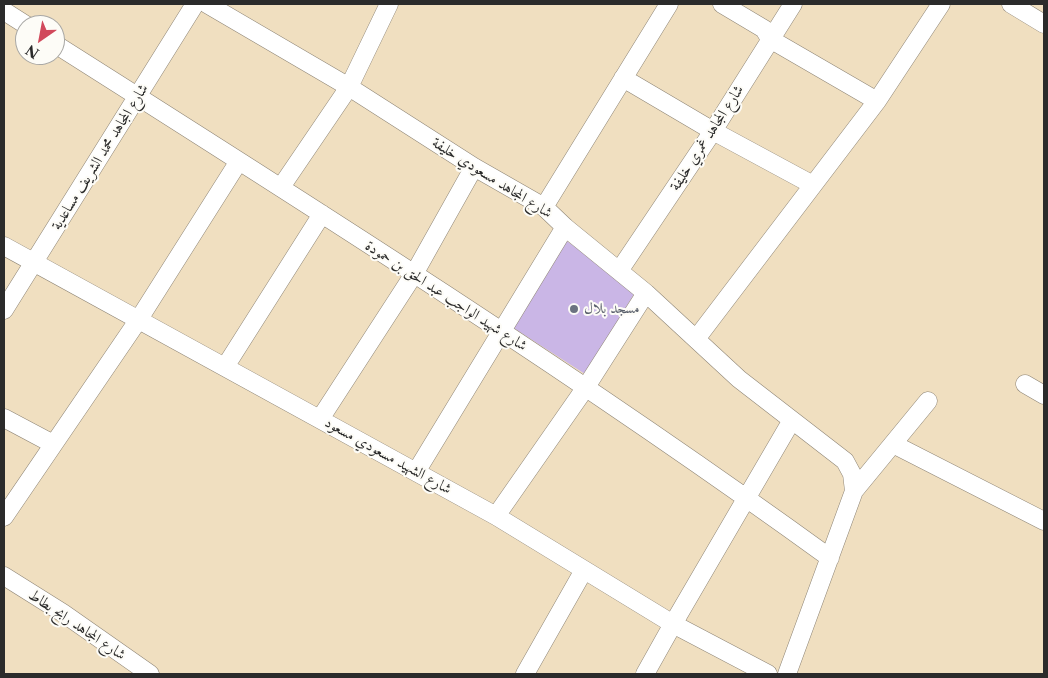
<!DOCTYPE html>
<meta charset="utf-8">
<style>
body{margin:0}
#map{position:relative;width:1048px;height:678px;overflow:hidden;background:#f0dfc0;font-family:"Libre Caslon Text",serif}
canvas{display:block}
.frame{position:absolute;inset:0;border:5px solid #2b2b2b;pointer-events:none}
.north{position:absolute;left:15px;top:15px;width:50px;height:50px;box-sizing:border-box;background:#fdfcf7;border:1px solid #a9a8a5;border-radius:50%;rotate:213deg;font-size:14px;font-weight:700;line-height:20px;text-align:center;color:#2b2b2b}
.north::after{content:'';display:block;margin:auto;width:18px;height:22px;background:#d1495b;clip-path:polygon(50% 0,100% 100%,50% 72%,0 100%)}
</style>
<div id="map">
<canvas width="1048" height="678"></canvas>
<div class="frame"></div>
<div class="north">N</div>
</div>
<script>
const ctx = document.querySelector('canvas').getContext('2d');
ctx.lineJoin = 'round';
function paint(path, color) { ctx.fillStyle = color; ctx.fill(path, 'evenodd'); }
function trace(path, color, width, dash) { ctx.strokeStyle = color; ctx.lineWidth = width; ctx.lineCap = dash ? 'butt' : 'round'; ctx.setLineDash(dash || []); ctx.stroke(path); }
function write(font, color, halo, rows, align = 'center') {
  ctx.font = font + ' "Libre Caslon Text",Amiri,serif'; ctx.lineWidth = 4; ctx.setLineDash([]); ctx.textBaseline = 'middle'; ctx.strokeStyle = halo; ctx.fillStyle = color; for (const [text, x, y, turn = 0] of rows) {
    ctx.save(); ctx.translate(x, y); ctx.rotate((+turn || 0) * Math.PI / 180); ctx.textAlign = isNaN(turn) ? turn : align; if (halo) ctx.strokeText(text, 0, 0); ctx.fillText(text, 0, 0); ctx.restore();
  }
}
const building = new Path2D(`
 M567,241L636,291L585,374L512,327Z`);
const minor = new Path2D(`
 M207,4L349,87L474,167L544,207L565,227L646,293L739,379L845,461L852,474L854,491L787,674
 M722,4L764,29L770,39L877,101
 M1011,4L1044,24
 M4,11L26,25
 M55,44C317,210 579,376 830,558
 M623,78L713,131L813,185
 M281,187L349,87L389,4
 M544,207L669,4
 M4,246L496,516L673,624L768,674
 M619,271L713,131L793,4
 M4,310L195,4
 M696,339L877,101L941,4
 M225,367L322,214
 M1025,384L1044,395
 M4,418L53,444
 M320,419L414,274L474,167
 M893,444L1044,521
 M416,472L565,227
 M854,491L928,401
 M496,516L586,387L646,293
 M4,517L139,319L239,161
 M4,576L63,613L150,674
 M525,674L584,570
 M645,674L673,624L792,420`);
const markers = [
 [574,309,5,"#6b7280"]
];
const streetNames = [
 ["شارع المجاهد غمري خليفة",707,138,-57],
 ["شارع المجاهد محمد الشريف مساعدية",100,157,-58],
 ["شارع المجاهد مسعودي خليفة",492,178,32],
 ["شارع شهيد الواجب عبد الحق بن حمودة",446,296,33],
 ["شارع الشهيد مسعودي مسعود",388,456,29],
 ["شارع المجاهد رابح بطاط",77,625,34]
];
const worshipNames = [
 ["مسجد بلال",584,309]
];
paint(building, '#cab6e6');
trace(minor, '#8e8576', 19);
trace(minor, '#fff', 18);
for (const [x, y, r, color] of markers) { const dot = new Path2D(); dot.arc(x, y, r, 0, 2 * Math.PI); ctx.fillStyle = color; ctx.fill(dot); trace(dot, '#fdfcf7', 2); }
write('15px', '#2b2b2b', '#fdfcf7', streetNames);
write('15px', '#5b616d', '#fdfcf7', worshipNames, 'left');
</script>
